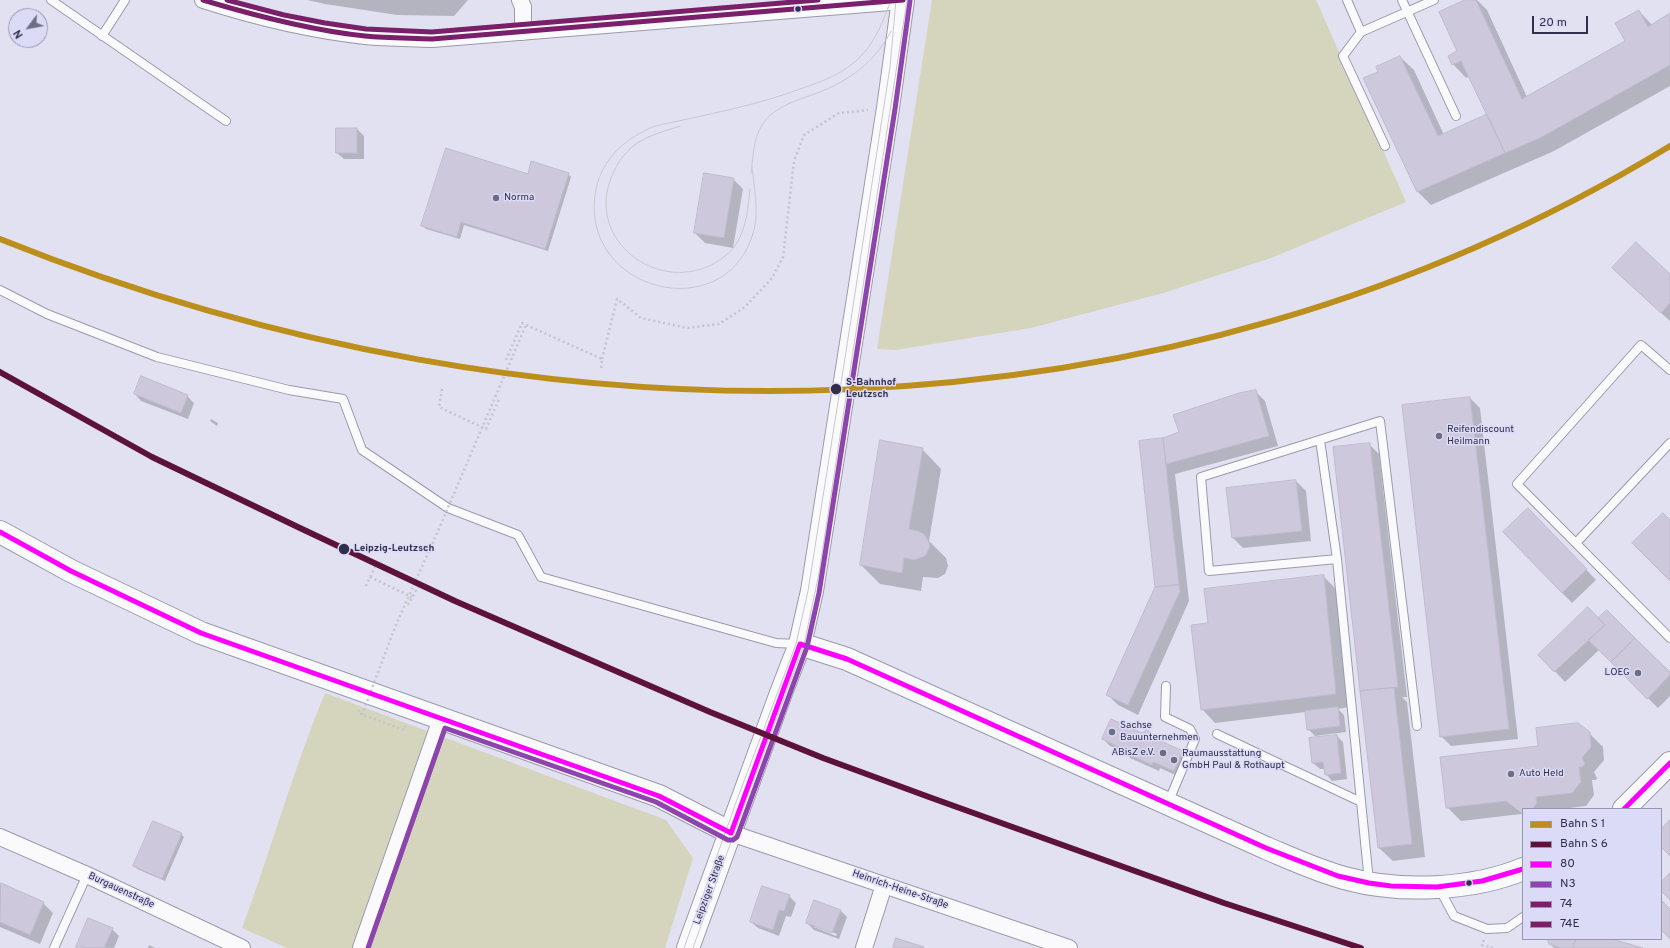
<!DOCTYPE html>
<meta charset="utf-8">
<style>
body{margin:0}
#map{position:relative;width:1670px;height:948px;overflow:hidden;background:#e1e1f1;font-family:Overpass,sans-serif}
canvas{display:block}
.legend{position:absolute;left:1522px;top:808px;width:140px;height:132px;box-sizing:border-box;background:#dbdbf7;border:1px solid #9796b2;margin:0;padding:5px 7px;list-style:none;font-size:12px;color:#312f4b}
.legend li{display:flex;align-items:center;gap:8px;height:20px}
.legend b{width:20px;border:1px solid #9796b2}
.north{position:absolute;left:8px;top:8px;width:40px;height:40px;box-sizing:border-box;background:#dbdbf7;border:1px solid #9796b2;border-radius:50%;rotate:238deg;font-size:11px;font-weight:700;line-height:16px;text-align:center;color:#312f4b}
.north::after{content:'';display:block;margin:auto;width:14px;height:18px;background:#6f6d85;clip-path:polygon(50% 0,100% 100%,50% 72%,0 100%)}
.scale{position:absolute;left:1532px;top:16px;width:56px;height:18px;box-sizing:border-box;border:2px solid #312f4b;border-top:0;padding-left:5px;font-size:12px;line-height:14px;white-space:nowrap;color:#312f4b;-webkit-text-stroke:3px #dbdbf7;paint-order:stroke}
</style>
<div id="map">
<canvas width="1670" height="948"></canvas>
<ul class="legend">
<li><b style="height:5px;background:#bc8e1c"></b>Bahn S 1</li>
<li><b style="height:5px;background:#5d1339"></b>Bahn S 6</li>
<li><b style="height:5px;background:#f0f"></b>80</li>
<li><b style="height:5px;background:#8e44ad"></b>N3</li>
<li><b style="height:5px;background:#7a206a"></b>74</li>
<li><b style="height:5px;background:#7a206a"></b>74E</li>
</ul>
<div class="north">N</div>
<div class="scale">20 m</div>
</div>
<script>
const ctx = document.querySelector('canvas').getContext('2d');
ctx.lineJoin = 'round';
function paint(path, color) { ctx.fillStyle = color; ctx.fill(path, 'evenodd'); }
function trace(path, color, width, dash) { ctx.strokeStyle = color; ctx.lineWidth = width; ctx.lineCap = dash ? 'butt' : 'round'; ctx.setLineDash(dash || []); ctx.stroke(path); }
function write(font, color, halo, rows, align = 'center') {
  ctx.font = font + ' Overpass,sans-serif'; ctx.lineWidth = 3; ctx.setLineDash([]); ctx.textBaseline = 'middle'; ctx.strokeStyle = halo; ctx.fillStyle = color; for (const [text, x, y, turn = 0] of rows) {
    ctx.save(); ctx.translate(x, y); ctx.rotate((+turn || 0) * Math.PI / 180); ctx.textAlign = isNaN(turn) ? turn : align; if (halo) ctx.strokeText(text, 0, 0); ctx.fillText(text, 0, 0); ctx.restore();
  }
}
const green = new Path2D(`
 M932,0H1316L1406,202L1271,258L1163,293L1031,328L896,350L877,349Z
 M325,693L666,820L693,858L665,948H287L242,928C271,850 293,770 325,693Z`);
const shadow = new Path2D(`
 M307,0H468L454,16L397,15L325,4Z
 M1467,0H1477L1487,10L1527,97L1627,41L1639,11L1652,25L1670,15V86L1554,151L1431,205L1418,192L1379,72L1400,57L1414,70L1444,135L1488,114L1470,76L1466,78L1453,64L1458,52Z
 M357,129L364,136V159H344L337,153Z
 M568,174L571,177L548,251L464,225L460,239L426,229L423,226Z
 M733,179L743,189L733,248L705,243L695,233Z
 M1670,275V321L1623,278Z
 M1255,391L1265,401L1278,446L1175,474L1189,601L1138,715L1118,705L1108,695L1156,587L1163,439L1180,433Z
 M135,394L187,396L194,403L188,419L141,401Z
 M1470,398L1480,408L1518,739L1451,746L1441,736Z
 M211,419L218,423L217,426L210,421Z
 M1369,444L1379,454L1407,697H1402L1407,702L1425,857L1393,861L1379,848L1361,690Z
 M922,449L941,469L929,541L946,558L948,566L945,574L938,578L923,577L921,591L880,584L861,565Z
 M1296,481L1306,491L1311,541L1243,548L1233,538L1227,489Z
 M1538,519L1596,580L1572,603L1504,532Z
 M1323,576L1337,590L1349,707L1338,709L1344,715L1346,732L1315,736L1308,729L1306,712L1215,723L1202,709L1209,624Z
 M1599,619L1670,673V696L1658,708L1599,650L1565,682L1540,655Z
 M1150,732L1157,739L1182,752L1189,758L1180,777L1160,768L1159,771L1130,758L1125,752L1110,746L1103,739Z
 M1589,733L1603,747L1604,760L1594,772L1597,778L1596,780H1592L1594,795L1586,806L1561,809H1523V816L1521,814L1461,821L1447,807L1539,747Z
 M1337,736L1343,742L1347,779L1332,781L1326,774L1325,769H1320L1313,763Z
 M181,834L184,837L165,881L137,869L134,866Z
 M0,884L43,903L53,913L40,944L0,927Z
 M789,896L796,903L791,917L786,916L779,936L758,928L751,922Z
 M840,910L847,917L839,939L814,930L807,923ZM814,925L837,934L836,936L814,927Z
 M89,919L112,929L119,936L114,948L77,947Z
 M1549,939H1609L1640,948H1554L1550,944Z
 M149,945L155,948H148Z`);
const building = new Path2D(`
 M1465,0H1476L1522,99L1625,41L1615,23L1639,10L1648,27L1670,13V65L1540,138L1505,153L1461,61L1452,65L1448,56L1457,51L1439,12Z
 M1400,56L1438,136L1487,114L1505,153L1417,192L1363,78L1378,72L1376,67Z
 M336,128H357V153H336Z
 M446,148L528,174L531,161L569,173L545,249L461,222L457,237L421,226Z
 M704,173L734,178L724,238L694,233Z
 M1636,242L1670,274V303L1661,313L1612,268Z
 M141,376L188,395L181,413L134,394Z
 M1256,390L1269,436L1166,464L1163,438L1179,432L1173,415L1239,393Z
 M1470,397L1509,729L1440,737L1402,405Z
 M1163,438L1179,585L1155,587L1139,441Z
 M880,440L923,448L909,529L918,531L924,534L929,542L930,546L926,555L923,557L914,560L904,558L902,573L860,565Z
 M1370,443L1398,687L1360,691L1333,447Z
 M1296,480L1302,531L1232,538L1226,488Z
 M1528,508L1587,569L1562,593L1503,532Z
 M1663,513L1670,520V581L1632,543Z
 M1324,575L1336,694L1201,710L1191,625L1208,623L1204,589Z
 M1179,585L1180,591L1128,705L1106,695L1155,587Z
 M1588,607L1605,625L1554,672L1538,655Z
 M1607,610L1635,638L1611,662L1588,640L1605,625L1598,618Z
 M1635,638L1670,672V675L1647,699L1611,662Z
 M1394,688L1412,844L1378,848L1360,691Z
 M1338,707L1340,726L1307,730L1305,711Z
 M1111,719L1142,733L1146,730L1151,732L1152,737L1183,751L1174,771L1153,762L1152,765L1122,751L1123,749L1102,739Z
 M1578,723L1590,732L1591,747L1582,758L1585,764L1582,767H1579L1581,782L1572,793L1536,797L1537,803L1532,809H1523V814L1506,801L1446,808L1440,757L1538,746L1536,728Z
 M1337,735L1341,773L1325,775L1323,762L1312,763L1309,738Z
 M1670,820V856L1661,847V829Z
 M153,821L182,833L162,879L133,866Z
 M1670,873V900L1661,891V882Z
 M1,883L44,902L30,935L0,922Z
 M762,886L790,895L784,911L779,910L773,930L750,922Z
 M814,900L841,910L832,933L806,923Z
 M1661,900L1670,909V939L1661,930Z
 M88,918L113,928L104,948L76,947Z
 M896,938L924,947V948H893Z
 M1548,939H1576L1573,948H1560L1549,944Z
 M1576,939H1612L1643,948H1573Z`);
const path = new Path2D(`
 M602,359L617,299L641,318L687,328L719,324L745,307L772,278L783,257L794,161L804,135L839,113L868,110
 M506,360L522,323L602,359L601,371
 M442,389L439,407L486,429L500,397
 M370,577L412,597
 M366,586L375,567
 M408,605L418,587
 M359,710L358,713L404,730L405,726
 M1484,940L1482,945L1493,948`);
const lane = new Path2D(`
 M51,0L226,121
 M1347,0L1361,32
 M1402,0L1456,116
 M102,36L125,0
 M1385,146L1343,56L1361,32L1434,0
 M0,290L47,314L157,357L289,390L343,399L362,450L448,508L518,535L541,577L776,643L799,644
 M1670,370L1641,345L1517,484L1670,638
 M1320,440L1337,559
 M1576,543L1670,443
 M1166,686L1165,717L1190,729L1195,739L1168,803
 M1217,734L1361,802
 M1369,882L1337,559L1209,571L1201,477L1380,421L1417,726
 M1439,888L1454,916L1487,929L1507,928L1523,917
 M54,948L87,875`);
const street = new Path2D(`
 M203,0C256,17 309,30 365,36C387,38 410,38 432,39L903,1
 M520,0L523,7V32
 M731,833L1069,948
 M0,837L87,875L242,948
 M361,948L441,719
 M864,948L884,885`);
const secondary = new Path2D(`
 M0,532L71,571L201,633L659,796L731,833
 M800,644L847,659L1266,848C1292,859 1320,872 1348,879C1401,893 1473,890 1523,869
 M1624,809L1670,763
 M688,948L781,693L800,644L812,591L888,108L903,0`);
const tram = new Path2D(`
 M680,126C665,131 649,135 636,144C623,153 615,167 610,181C589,241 656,292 711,265C721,260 732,252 738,241C747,224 748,207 750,189
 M752,167C754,187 759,210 754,230C728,330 576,292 596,189C603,157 626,138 655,126C705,115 755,106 803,88C824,81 846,72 861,56C876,41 884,19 891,0
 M751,173C753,159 753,144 759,131C770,104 803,100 827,89C854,77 878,58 891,31
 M684,948L738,797L796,644L808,591L845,358L890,67L896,0
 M693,948L746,800L804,645L819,573L907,0`);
const pathBridge = new Path2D(`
 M362,715L395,627L438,531L526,325`);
const bus1 = new Path2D(`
 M0,532L71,571L201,633L659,796L731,833
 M800,644L847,659L1266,848L1338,876L1369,883L1391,886L1437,887L1482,881L1523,869
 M1624,809L1670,763
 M731,833L800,644`);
const bus2 = new Path2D(`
 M368,948L445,728L656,802L728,840H733L737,837L807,647L819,593L895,109L910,1`);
const bus3 = new Path2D(`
 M203,0C256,16 309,30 365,36C387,38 410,38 432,39L903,0`);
const bus4 = new Path2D(`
 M227,0L284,15L325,23L366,29L432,32L818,0`);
const rail1 = new Path2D(`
 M0,239C540,456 1165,454 1670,146`);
const rail2 = new Path2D(`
 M0,372L152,457L302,529L455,601L710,712L823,758L929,797L1224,903L1361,948`);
const markers = [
 [798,9,3.5,"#312f4b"],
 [496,198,4,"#6f6d85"],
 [836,389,6,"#312f4b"],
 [1439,436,4,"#6f6d85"],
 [344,549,6,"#312f4b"],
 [1638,673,4,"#6f6d85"],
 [1112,732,4,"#6f6d85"],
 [1163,753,4,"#6f6d85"],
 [1174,760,4,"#6f6d85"],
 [1511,774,4,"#6f6d85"],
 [1469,883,3.5,"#312f4b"]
];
const poiNames = [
 ["Norma",504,198],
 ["Reifendiscount",1447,430],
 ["Heilmann",1447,442],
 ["LOEG",1630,673,"right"],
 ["Sachse",1120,726],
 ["Bauunternehmen",1120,738],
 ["ABisZ e.V.",1155,753,"right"],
 ["Raumausstattung",1182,754],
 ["GmbH Paul & Rothaupt",1182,766],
 ["Auto Held",1519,774]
];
const stopNames = [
 ["S-Bahnhof",846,383],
 ["Leutzsch",846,395],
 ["Leipzig-Leutzsch",354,549]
];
const streetNames = [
 ["Leipziger Straße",710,890,-70],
 ["Heinrich-Heine-Straße",900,890,19],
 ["Burgauenstraße",121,891,25]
];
paint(green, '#d5d5be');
paint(shadow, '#0003');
paint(building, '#cec8dc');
trace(building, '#c0bacd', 1);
trace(lane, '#9b9aac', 10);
trace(street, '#9b9aac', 18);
trace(secondary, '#9b9aac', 24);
trace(path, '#c5c4cc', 2.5, [2, 3]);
trace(lane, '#fafafd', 8);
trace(street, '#fafafd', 16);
trace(secondary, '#fafafd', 22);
trace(tram, '#c8c8cd', 1);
trace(pathBridge, '#c5c4cc', 2.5, [2, 3]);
trace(bus1, '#f0f', 5);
trace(bus2, '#8e44ad', 5);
trace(bus3, '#7a206a', 5);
trace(bus4, '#7a206a', 5);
trace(rail1, '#bc8e1c', 6);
trace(rail2, '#5d1339', 6);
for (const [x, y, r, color] of markers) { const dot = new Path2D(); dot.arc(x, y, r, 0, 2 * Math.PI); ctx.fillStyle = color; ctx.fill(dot); trace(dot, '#dbdbf7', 1.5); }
write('10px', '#312f4b', '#dbdbf7', poiNames, 'left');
write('bold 10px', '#312f4b', '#dbdbf7', stopNames, 'left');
write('10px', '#312f4b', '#dbdbf7', streetNames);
</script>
